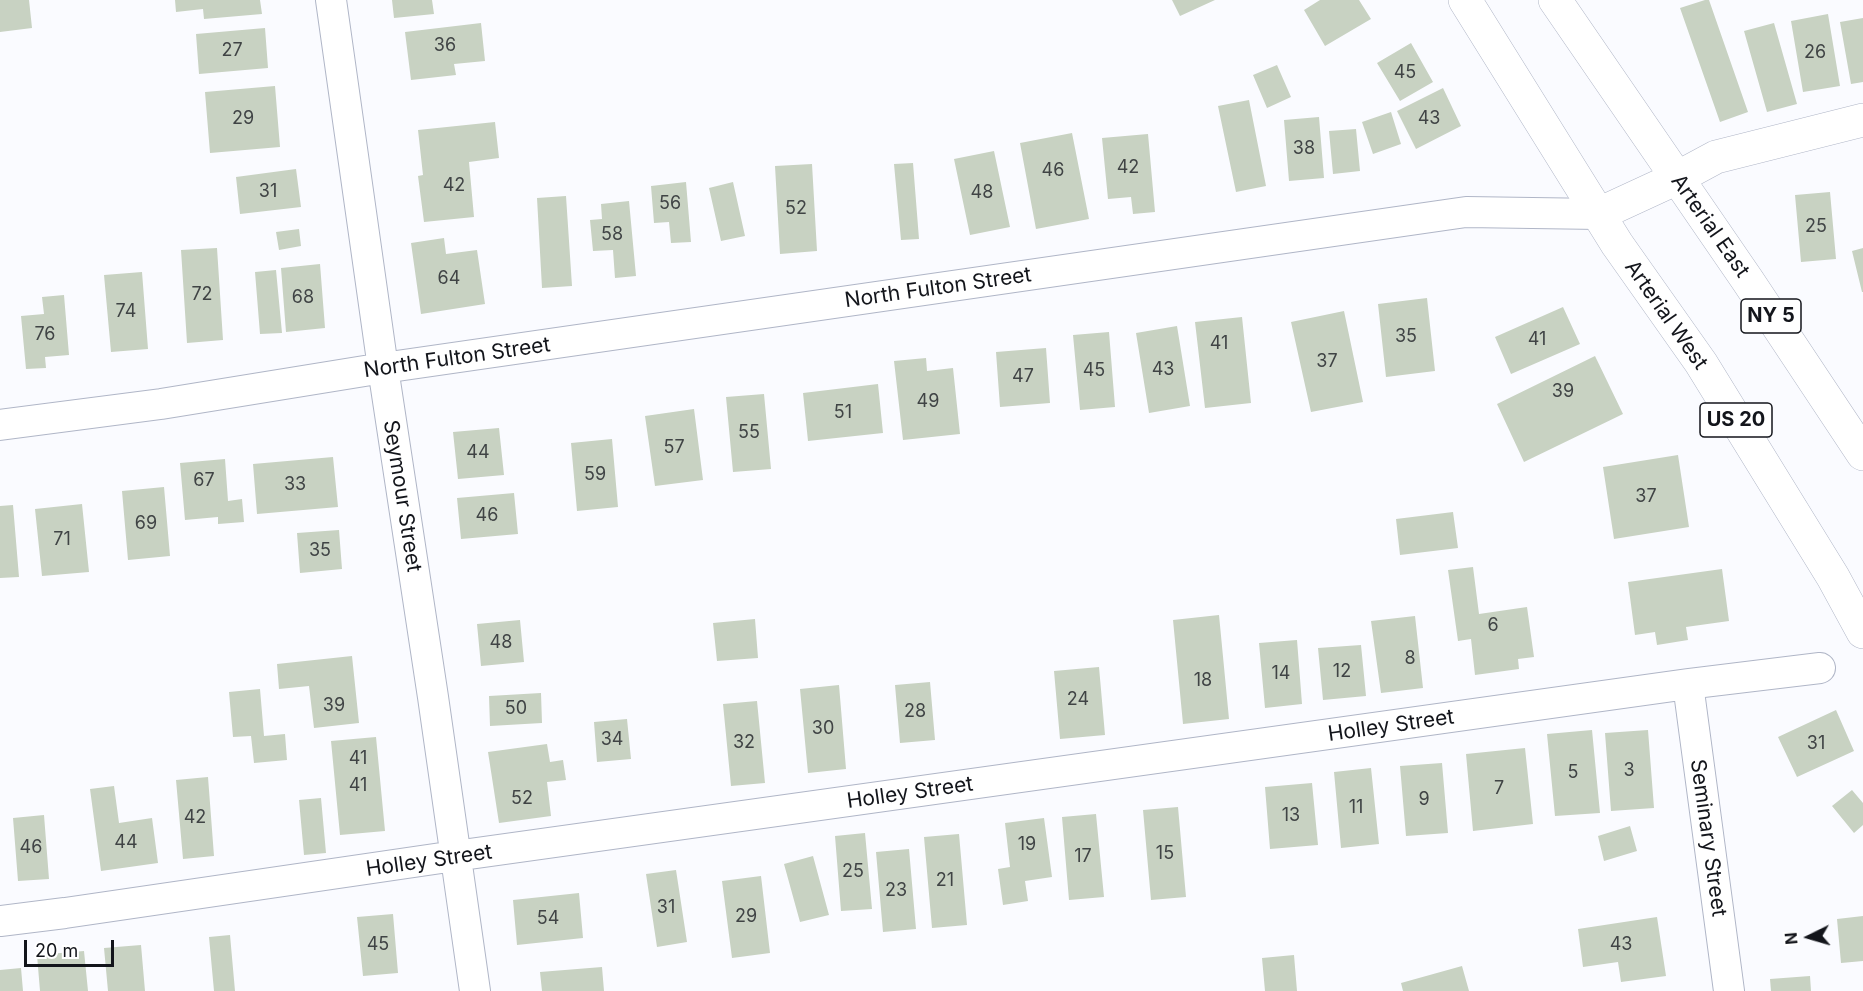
<!DOCTYPE html>
<style>
body{margin:0}
#map{position:relative;width:1863px;height:991px;overflow:hidden;background:#fafbff;font-family:Inter,sans-serif}
canvas{display:block}
.north{position:absolute;left:1779px;top:907px;width:60px;height:60px;-webkit-text-stroke:4px #fff;paint-order:stroke;rotate:265deg;font-size:16px;font-weight:700;line-height:24px;text-align:center;color:#13151b}
.north::after{content:'';display:block;margin:auto;width:21px;height:27px;background:#13151b;clip-path:polygon(50% 0,100% 100%,50% 72%,0 100%)}
.scale{position:absolute;left:24px;top:940px;width:90px;height:27px;box-sizing:border-box;border:3px solid #13151b;border-top:0;padding-left:8px;font-size:18px;line-height:21px;white-space:nowrap;color:#13151b;-webkit-text-stroke:4px #fff;paint-order:stroke}
</style>
<div id="map">
<canvas width="1863" height="991"></canvas>
<div class="north">N</div>
<div class="scale">20 m</div>
</div>
<script>
const ctx = document.querySelector('canvas').getContext('2d');
ctx.lineJoin = 'round';
function paint(path, color) { ctx.fillStyle = color; ctx.fill(path, 'evenodd'); }
function trace(path, color, width, dash) { ctx.strokeStyle = color; ctx.lineWidth = width; ctx.lineCap = dash ? 'butt' : 'round'; ctx.setLineDash(dash || []); ctx.stroke(path); }
function write(font, color, halo, rows, align = 'center') {
  ctx.font = font + ' Inter,sans-serif'; ctx.lineWidth = 6; ctx.setLineDash([]); ctx.textBaseline = 'middle'; ctx.strokeStyle = halo; ctx.fillStyle = color; for (const [text, x, y, turn = 0] of rows) {
    ctx.save(); ctx.translate(x, y); ctx.rotate((+turn || 0) * Math.PI / 180); ctx.textAlign = isNaN(turn) ? turn : align; if (halo) ctx.strokeText(text, 0, 0); ctx.fillText(text, 0, 0); ctx.restore();
  }
}
const building = new Path2D(`
 M0,0H29L32,28L0,32Z
 M175,0H260L262,14L204,19L203,9L176,12Z
 M392,0H432L434,14L394,18Z
 M1172,0H1215L1180,16Z
 M1320,0H1359L1371,19L1325,46L1304,10Z
 M1705,0H1709L1748,112L1720,122L1680,8Z
 M1828,14L1840,86L1803,92L1791,21Z
 M1863,18V82L1851,84L1840,22Z
 M481,23L485,61L454,64L456,75L411,80L405,32Z
 M1774,23L1797,104L1767,112L1744,31Z
 M265,28L268,68L199,74L196,34Z
 M1411,43L1433,82L1400,101L1377,63Z
 M1277,65L1291,97L1267,108L1253,75Z
 M275,86L280,147L210,153L205,92Z
 M1443,88L1461,126L1416,149L1397,111Z
 M1249,100L1266,186L1236,192L1218,106Z
 M1391,112L1401,144L1373,154L1362,122Z
 M1319,117L1324,178L1289,181L1284,120Z
 M495,122L499,158L469,162L474,217L424,222L418,176L423,175L418,130Z
 M1356,129L1360,171L1333,174L1329,131Z
 M1072,133L1089,219L1036,229L1020,143Z
 M1148,134L1155,212L1133,214L1131,197L1108,199L1102,138Z
 M994,151L1010,227L970,235L954,159Z
 M913,163L919,239L901,240L894,164Z
 M812,164L817,251L780,254L775,166Z
 M296,169L301,207L240,214L236,177Z
 M686,182L691,242L671,243L669,222L654,223L651,186Z
 M733,182L745,236L721,241L709,188Z
 M1830,192L1836,259L1801,262L1795,195Z
 M566,196L572,286L542,288L537,198Z
 M629,201L636,276L615,278L613,250L593,251L590,220L602,219L601,204Z
 M299,229L301,246L279,250L276,232Z
 M444,238L446,254L477,250L485,304L421,314L411,243Z
 M217,248L223,340L187,343L181,250Z
 M1863,248V292H1862L1852,251Z
 M320,264L325,328L286,332L281,268Z
 M276,270L282,333L260,334L255,272Z
 M142,272L148,349L111,352L104,275Z
 M64,295L69,355L45,357L46,368L26,369L21,316L44,314L42,297Z
 M1427,298L1435,371L1386,377L1378,304Z
 M1563,307L1580,344L1511,374L1495,337Z
 M1344,311L1363,402L1311,412L1291,322Z
 M1242,317L1251,403L1205,408L1195,322Z
 M1177,326L1190,406L1149,413L1136,333Z
 M1109,332L1115,407L1080,410L1073,335Z
 M1046,348L1050,403L1000,407L996,352Z
 M1595,356L1623,414L1524,462L1497,404Z
 M926,358L927,371L953,368L960,434L903,440L894,361Z
 M878,384L883,433L808,441L803,393Z
 M764,394L771,469L733,472L726,397Z
 M694,409L703,480L655,486L645,416Z
 M499,428L504,475L458,479L453,432Z
 M612,439L618,507L577,511L571,443Z
 M1678,455L1689,527L1614,539L1603,467Z
 M333,457L338,507L257,514L253,464Z
 M225,459L228,501L242,499L244,522L218,524V517L185,520L180,463Z
 M164,487L170,556L128,560L122,491Z
 M514,493L518,534L461,539L457,498Z
 M82,504L89,572L42,576L35,509Z
 M13,505L19,577L0,578V506Z
 M1453,512L1458,548L1400,555L1396,519Z
 M339,530L342,569L300,573L297,533Z
 M1473,567L1479,614L1527,607L1534,657L1518,659L1519,669L1475,675L1471,639L1458,641L1448,570Z
 M1722,569L1729,621L1686,627L1688,640L1657,645L1655,632L1635,635L1628,582Z
 M1219,615L1229,719L1183,724L1173,620Z
 M1415,616L1423,688L1381,693L1371,621Z
 M755,619L758,658L717,661L713,623Z
 M520,620L524,662L481,666L477,624Z
 M1297,640L1302,704L1265,708L1259,643Z
 M1361,645L1366,696L1323,700L1318,648Z
 M352,656L359,723L314,728L309,686L279,689L277,664Z
 M1099,667L1105,735L1060,739L1054,671Z
 M930,682L935,740L900,743L895,685Z
 M839,685L846,769L808,773L800,689Z
 M260,689L264,736L285,734L287,760L254,763L251,736L233,737L229,692Z
 M541,693L542,723L490,726L489,696Z
 M757,701L765,783L731,786L723,704Z
 M1836,710L1854,751L1797,777L1778,737Z
 M627,719L631,759L597,762L594,722Z
 M1592,730L1600,813L1555,816L1547,734Z
 M1648,730L1654,808L1611,811L1605,733Z
 M376,737L385,831L340,835L331,741Z
 M547,744L550,762L563,760L566,780L547,782L551,816L499,823L488,752Z
 M1525,748L1533,824L1473,831L1466,754Z
 M1442,763L1448,833L1406,836L1400,766Z
 M1371,768L1379,844L1341,848L1334,772Z
 M208,777L214,856L183,859L176,780Z
 M1312,783L1318,845L1270,849L1265,787Z
 M114,786L119,823L152,818L158,863L101,871L90,789Z
 M1852,790L1863,803V825L1854,833L1832,806Z
 M321,798L326,853L304,855L299,800Z
 M1178,807L1186,897L1151,900L1143,810Z
 M1096,814L1104,897L1069,900L1062,817Z
 M44,815L49,879L18,881L13,818Z
 M1044,818L1052,877L1025,881L1028,901L1003,905L998,869L1010,867L1005,823Z
 M1630,826L1637,851L1604,861L1598,836Z
 M865,833L872,909L841,911L835,836Z
 M959,834L967,925L932,928L924,837Z
 M909,849L916,929L883,932L876,852Z
 M813,856L829,915L800,922L784,864Z
 M676,870L687,942L657,947L646,874Z
 M761,876L770,953L732,958L722,881Z
 M579,893L583,938L517,945L513,900Z
 M393,914L398,973L363,976L357,917Z
 M1863,916V961L1841,963L1837,919Z
 M1657,917L1666,976L1621,982L1618,962L1583,967L1578,929Z
 M230,935L235,991H214L209,937Z
 M141,945L145,991H108L104,948Z
 M84,951L88,991H40L37,955Z
 M1294,955L1297,991H1265L1262,958Z
 M1462,966L1469,991H1403L1401,983Z
 M602,967L604,991H542L540,972Z
 M21,968L23,991H0V970Z
 M1810,976L1811,991H1771L1770,979Z`);
const minor = new Path2D(`
 M331,0L383,368L433,697L475,991
 M0,425L161,404L383,368L1466,212L1599,214
 M1688,684L1729,991
 M0,921L65,913L455,856L1688,684L1820,668`);
const trunk = new Path2D(`
 M1465,0L1617,244L1701,363L1833,577L1863,632
 M1555,0L1748,281L1863,454
 M1599,214L1677,178L1716,157L1863,120`);
const numberNames = [
 ["36",445,46],
 ["27",232,51],
 ["26",1815,53],
 ["45",1405,73],
 ["29",243,119],
 ["43",1429,119],
 ["38",1304,149],
 ["42",1128,168],
 ["46",1053,171],
 ["42",454,186],
 ["31",268,192],
 ["48",982,193],
 ["56",670,204],
 ["52",796,209],
 ["25",1816,227],
 ["58",612,235],
 ["64",449,279],
 ["72",202,295],
 ["68",303,298],
 ["74",126,312],
 ["76",45,335],
 ["35",1406,337],
 ["41",1537,340],
 ["41",1219,344],
 ["37",1327,362],
 ["43",1163,370],
 ["45",1094,371],
 ["47",1023,377],
 ["39",1563,392],
 ["49",928,402],
 ["51",843,413],
 ["55",749,433],
 ["57",674,448],
 ["44",478,453],
 ["59",595,475],
 ["67",204,481],
 ["33",295,485],
 ["37",1646,497],
 ["46",487,516],
 ["69",146,524],
 ["71",62,540],
 ["35",320,551],
 ["6",1493,626],
 ["48",501,643],
 ["8",1410,659],
 ["12",1342,672],
 ["14",1281,674],
 ["18",1203,681],
 ["24",1078,700],
 ["39",334,706],
 ["50",516,709],
 ["28",915,712],
 ["30",823,729],
 ["34",612,740],
 ["32",744,743],
 ["31",1816,744],
 ["41",358,759],
 ["3",1629,771],
 ["5",1573,773],
 ["41",358,786],
 ["7",1499,789],
 ["52",522,799],
 ["9",1424,800],
 ["11",1356,808],
 ["13",1291,816],
 ["42",195,818],
 ["44",126,843],
 ["19",1027,845],
 ["46",31,848],
 ["15",1165,854],
 ["17",1083,857],
 ["25",853,872],
 ["21",945,881],
 ["23",896,891],
 ["31",666,908],
 ["29",746,917],
 ["54",548,919],
 ["45",378,945],
 ["43",1621,945]
];
const shields = [
 [1771,316,60],
 [1736,420,72]
];
const shieldNames = [
 ["NY 5",1771,316],
 ["US 20",1736,420]
];
const streetNames = [
 ["Arterial East",1710,226,55],
 ["North Fulton Street",938,288,-8],
 ["Arterial West",1666,315,55],
 ["North Fulton Street",457,358,-8],
 ["Seymour Street",402,496,81],
 ["Holley Street",1391,726,-8],
 ["Holley Street",910,793,-8],
 ["Seminary Street",1708,838,82],
 ["Holley Street",429,861,-8]
];
paint(building, '#c8d2c2');
trace(minor, '#b0b6c7', 32);
trace(trunk, '#b0b6c7', 34);
trace(minor, '#fff', 30);
trace(trunk, '#fff', 33);
write('18px', '#404445', null, numberNames);
for (const [x, y, w] of shields) { const box = new Path2D(); box.roundRect(x - w / 2, y - 17, w, 34, 4.5); ctx.fillStyle = '#fff'; ctx.fill(box); trace(box, '#13151b', 1.5); }
write('bold 20px', '#13151b', null, shieldNames);
write('21px', '#13151b', '#fff', streetNames);
</script>
